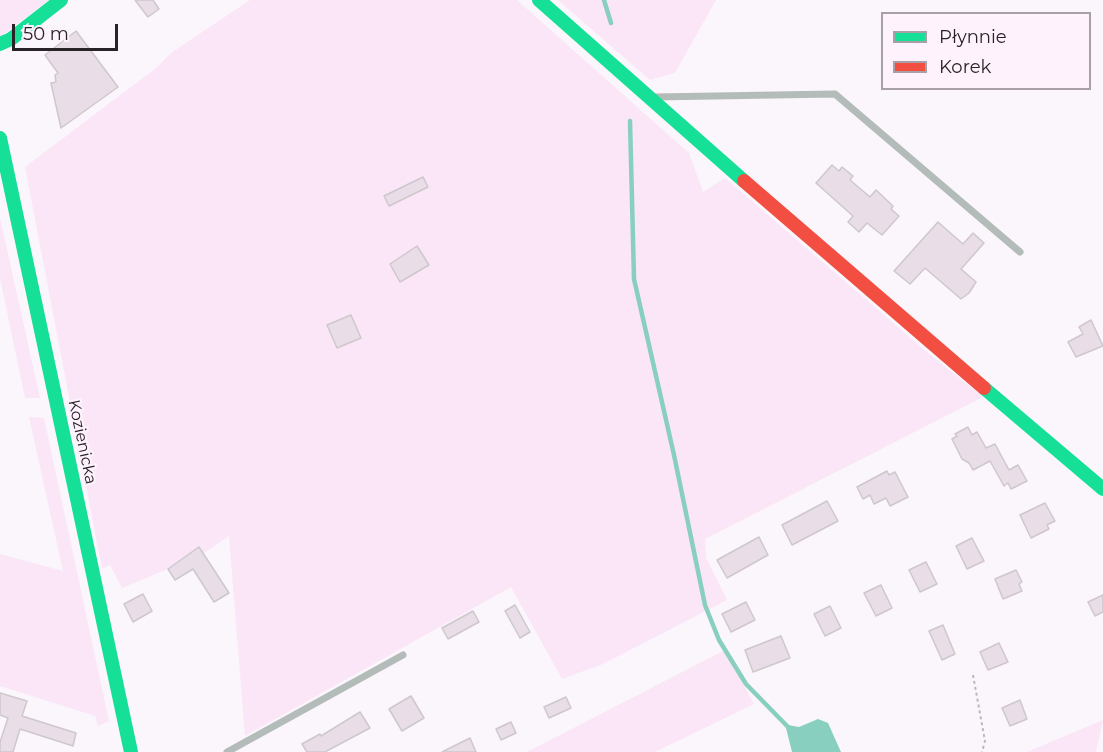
<!DOCTYPE html>
<meta charset="utf-8">
<style>
body{margin:0}
#map{position:relative;width:1103px;height:752px;overflow:hidden;background:#fbf6fb;font-family:Montserrat,sans-serif}
canvas{display:block}
.legend{position:absolute;left:881px;top:12px;width:210px;height:78px;box-sizing:border-box;background:#fef3fc;border:2px solid #a9a0a7;margin:0;padding:8px 10px;list-style:none;font-size:18px;color:#292328}
.legend li{display:flex;align-items:center;gap:12px;height:30px}
.legend b{width:30px;border:2px solid #a9a0a7}
.scale{position:absolute;left:12px;top:24px;width:106px;height:27px;box-sizing:border-box;border:3px solid #292328;border-top:0;padding-left:8px;font-size:18px;line-height:21px;white-space:nowrap;color:#292328;-webkit-text-stroke:4px #fef3fc;paint-order:stroke}
</style>
<div id="map">
<canvas width="1103" height="752"></canvas>
<ul class="legend">
<li><b style="height:8px;background:#16e098"></b>Płynnie</li>
<li><b style="height:8px;background:#f24e42"></b>Korek</li>
</ul>
<div class="scale">50 m</div>
</div>
<script>
const ctx = document.querySelector('canvas').getContext('2d');
ctx.lineJoin = 'round';
function paint(path, color) { ctx.fillStyle = color; ctx.fill(path, 'evenodd'); }
function trace(path, color, width, dash) { ctx.strokeStyle = color; ctx.lineWidth = width; ctx.lineCap = dash ? 'butt' : 'round'; ctx.setLineDash(dash || []); ctx.stroke(path); }
function write(font, color, halo, rows, align = 'center') {
  ctx.font = font + ' Montserrat,sans-serif'; ctx.lineWidth = 4.5; ctx.setLineDash([]); ctx.textBaseline = 'middle'; ctx.strokeStyle = halo; ctx.fillStyle = color; for (const [text, x, y, turn = 0] of rows) {
    ctx.save(); ctx.translate(x, y); ctx.rotate((+turn || 0) * Math.PI / 180); ctx.textAlign = isNaN(turn) ? turn : align; if (halo) ctx.strokeText(text, 0, 0); ctx.fillText(text, 0, 0); ctx.restore();
  }
}
const green = new Path2D(`
 M0,0H49L0,37Z
 M250,0H517L689,153L703,192L725,178L928,353L983,397L705,539L706,558L727,600L603,664L562,679L511,587L245,736L229,536L201,555L122,588L110,565L102,569L25,167L156,68L171,53Z
 M558,0H716L675,73L650,80Z
 M0,218L40,398H25L0,278Z
 M29,417L44,418L109,721L98,726L95,716L0,686V554L63,571Z
 M725,650L754,704L655,752H527Z
 M1103,720L1096,752H1027Z`);
const water = new Path2D(`
 M818,719L828,723L841,752H792L786,728L788,725L799,727Z`);
const stream = new Path2D(`
 M604,0L611,23
 M630,121L634,279L674,455L705,605L719,640L746,684L790,729`);
const building = new Path2D(`
 M135,0H153L159,9L148,17Z
 M76,31L118,87L61,128L51,83L56,82L55,75L58,73L45,55Z
 M832,165L839,171L842,167L853,176L850,180L870,197L876,190L893,206L891,209L899,216L882,235L867,223L859,232L848,222L853,216L816,183Z
 M423,177L428,187L389,206L384,196Z
 M938,222L963,244L973,233L984,243L961,269L976,282L969,293L961,299L925,268L910,284L894,271Z
 M417,246L429,265L400,282L390,264Z
 M351,315L361,338L337,348L327,325Z
 M1091,320L1103,346L1076,357L1068,342L1083,334L1079,327Z
 M968,427L972,435L977,432L986,448L995,444L1009,470L1018,465L1027,481L1011,489L1008,483L1004,486L990,461L973,470L969,463L962,459L952,439L957,436L955,434Z
 M887,471L889,475L895,472L908,497L890,506L886,498L874,504L870,495L863,499L857,487Z
 M827,501L838,521L792,545L782,525Z
 M1045,503L1055,521L1047,525L1049,529L1031,538L1020,515Z
 M759,537L768,555L727,578L717,560Z
 M972,538L984,561L967,569L956,546Z
 M199,547L229,593L214,602L193,569L175,580L168,569Z
 M926,562L937,584L920,592L909,570Z
 M1016,570L1022,582L1019,584L1022,591L1003,599L995,579Z
 M881,585L892,608L876,616L864,593Z
 M143,594L152,611L133,622L124,604Z
 M1103,595V612L1095,616L1088,602Z
 M746,602L755,620L731,632L722,614Z
 M515,605L530,632L520,638L505,611Z
 M830,606L841,628L825,636L814,614Z
 M473,611L479,622L448,639L442,628Z
 M943,625L955,654L942,660L929,631Z
 M781,636L790,658L753,672L745,650Z
 M999,643L1008,662L988,670L980,652Z
 M0,693L27,701L22,716L76,733L73,746L20,729L13,752H0V742L8,718L0,715Z
 M411,696L424,718L402,731L389,709Z
 M566,697L571,708L549,718L544,707Z
 M1020,700L1027,719L1010,726L1002,708Z
 M360,712L370,728L325,752H307L302,744L320,734L321,736Z
 M511,722L516,733L501,740L496,729Z
 M470,738L476,752H442Z`);
const path = new Path2D(`
 M973,675L985,741L982,752`);
const lane = new Path2D(`
 M654,97L835,94L1020,252
 M227,752L403,655`);
const fast = new Path2D(`
 M539,0L744,181
 M0,44L11,39L61,0
 M0,138L131,752
 M984,388L1103,489`);
const jam = new Path2D(`
 M744,181L984,388`);
const streetNames = [
 ["Kozienicka",82,442,78]
];
paint(green, '#fae6f7');
paint(water, '#88cfc0');
trace(stream, '#88cfc0', 4.5);
paint(building, '#e9dde7');
trace(building, '#cec8cd', 1.5);
trace(path, '#b6baba', 2, [3, 3]);
trace(lane, '#b4bcba', 7);
trace(fast, '#16e098', 14);
trace(jam, '#f24e42', 14);
write('16px', '#292328', '#fef3fc', streetNames);
</script>
